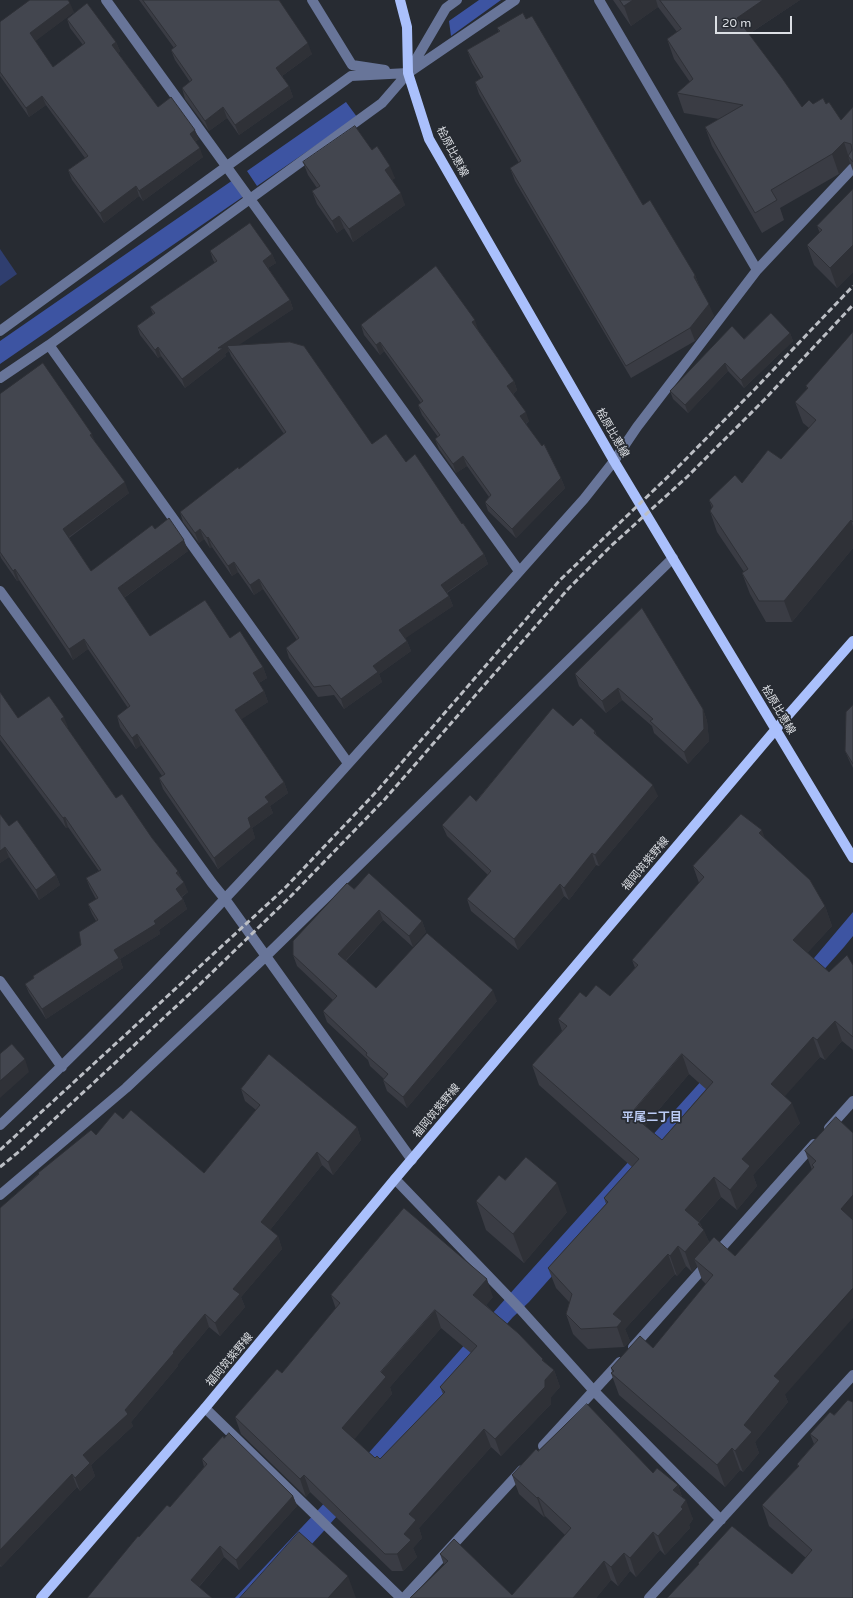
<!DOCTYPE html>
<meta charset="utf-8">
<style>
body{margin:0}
#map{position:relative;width:853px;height:1598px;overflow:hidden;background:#272b32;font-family:"Varela Round",sans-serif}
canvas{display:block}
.scale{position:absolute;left:715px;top:16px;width:77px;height:18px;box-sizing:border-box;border:2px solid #dcdfe4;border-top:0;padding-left:5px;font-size:12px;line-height:14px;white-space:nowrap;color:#dcdfe4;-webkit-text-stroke:3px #272b32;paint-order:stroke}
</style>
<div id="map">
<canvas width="853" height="1598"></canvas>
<div class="scale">20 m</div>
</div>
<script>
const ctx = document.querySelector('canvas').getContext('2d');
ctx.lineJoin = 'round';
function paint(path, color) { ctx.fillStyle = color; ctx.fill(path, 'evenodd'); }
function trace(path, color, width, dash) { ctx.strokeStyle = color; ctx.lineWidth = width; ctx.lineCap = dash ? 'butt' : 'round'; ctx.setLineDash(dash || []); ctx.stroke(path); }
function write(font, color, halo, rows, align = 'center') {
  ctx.font = font + ' "Varela Round","Noto Sans JP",sans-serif'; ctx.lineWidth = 3.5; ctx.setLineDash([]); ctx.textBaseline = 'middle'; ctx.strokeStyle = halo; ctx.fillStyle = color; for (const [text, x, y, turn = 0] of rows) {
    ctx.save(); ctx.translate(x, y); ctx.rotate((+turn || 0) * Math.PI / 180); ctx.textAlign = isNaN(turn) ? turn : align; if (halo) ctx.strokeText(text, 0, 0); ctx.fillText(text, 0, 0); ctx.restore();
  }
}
const green = new Path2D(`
 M0,249L17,274L0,286Z`);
const water = new Path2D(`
 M479,0H501L451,36L449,21Z
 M346,102L357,117L257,186L247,171Z
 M233,180L244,196L0,364V341Z
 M853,912V936L844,947L529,1302L513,1317L322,1533L262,1598H235L319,1509L515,1288L784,989L787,990Z`);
const minor = new Path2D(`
 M106,0L519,571
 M312,0L352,65L385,70
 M599,0L757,270
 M0,331L351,76L408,73L515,0
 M49,345L348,763
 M0,378L49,345L382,103L408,73L446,8L457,0
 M0,591L212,883L225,899L412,1160
 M0,981L62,1067
 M0,1125C209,930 394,711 584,499L614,461L637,427L757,270L853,168
 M829,1128L853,1101
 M395,1179L521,1310L594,1391L721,1520
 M0,1195L126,1088L266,956L673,558
 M633,1347L814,1144
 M205,1408L401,1598
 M543,1446L620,1362
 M404,1598L522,1470
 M649,1598L853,1375`);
const major = new Path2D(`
 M400,0L407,27L408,73L429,139L614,461L853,858
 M41,1598L205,1408L395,1179L776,729L853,641`);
const rail = new Path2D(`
 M0,1150L284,889L377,791L560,580L678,467L754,390L853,286
 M0,1167L21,1150L197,987L291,896L385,799L569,588L611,546L687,477L765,399L853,305`);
const wall = new Path2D(`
 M139,0H279L312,54L282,76L289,86L293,97L239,135L227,118L209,131L185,99L182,88L190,82L175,60L171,50L174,48Z
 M613,0H800L749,34L802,107L813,104H826L841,120L853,107V171L850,163L839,174L780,208L784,220L762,233L712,146L705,127L719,119L684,113L677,93L690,82L674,59L667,39L677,32L658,7L631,26Z
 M74,12L35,41L53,67L83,45L70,28L67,19L116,42L120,51L118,53L158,107L199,139L195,142L203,157L143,201L139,196L104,223L72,180L68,170L85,158L46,105L29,117L0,76V22Z
 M526,19L643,205L695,275L700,288L714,316L695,341L631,378L515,181L510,168L519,163L479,94L475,82L481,78L472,63L467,50L499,32L497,28Z
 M372,150L395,178L392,180L405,205L353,242L344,228L337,233L317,204L312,191L317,188L308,175L303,162Z
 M853,189V272L837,288L814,265L807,245L820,233L817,226Z
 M210,251L272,254L276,263L268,268L290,300L293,309L238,345L372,444L406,462L462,524L484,554L488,564L447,593L449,596L453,606L405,638L407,641L411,651L379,674L382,682L344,709L334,695L318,697L289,658L286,648L297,640L263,589L254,595L238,572L232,576L212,547L210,548L204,539L199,543L183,522L180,512L239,469L284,434L231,356L229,351L225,354L226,356L185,388L161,356L158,358L140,335L137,326L153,314L150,307L215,263L213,260Z
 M361,325L478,329V330L514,381L517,390L513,394L529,421L526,424L561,478L565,488L516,538L488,511L485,502L489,497L467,466L456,473L439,449L435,439L438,437L422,415L418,405L421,403L384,351L380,355L364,335Z
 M853,332V548L792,622H766L750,594L742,573L744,572L717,532L710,511L712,508L709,500L742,483L781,459L809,428L803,423L795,402L807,389L806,386Z
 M790,333L793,341L744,388L728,371L688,413L673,399L670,391L744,339Z
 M0,394L95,442L129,493L69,538L91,571L155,529L188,551L124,598L150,636L230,638L263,667L267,678L259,683L264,691L268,702L241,719L284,782L288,793L270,806L273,813L252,828L255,838L218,869L163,789L159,778L162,776L141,745L136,749L120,727L117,716L128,708L88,649L73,660L19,580L17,581L1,558L0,555Z
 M575,674L703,709L707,721L709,741L688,764L654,733L652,726L622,700L606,713L579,686Z
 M0,692L18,718L68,727L67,728L116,798L152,838L178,871L181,878L188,892L182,897L183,899L187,909L159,930L160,934L120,959L123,968L46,1019L29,993L25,984L34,978L33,976L81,945L96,921L92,914L88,904L96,899L90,888L86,878L99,871L68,827L66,828L0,740Z
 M853,705V768L849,760L845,751Z
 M573,726L595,731L597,736L658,796L599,866L596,865L569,900L564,896L518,950L471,911L467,899L488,875L447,836L442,825L476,801Z
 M0,814L9,826L56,875L60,885L39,900L9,857L0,863Z
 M765,839L825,906L832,926L807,953L829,972L853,965V1050L842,1041L825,1060L820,1057L784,1096L800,1123L753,1175L757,1186L737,1210L721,1197L699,1222L700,1223L709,1242L735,1256L812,1170L805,1151L836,1117L785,1395L788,1402L755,1442L759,1453L743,1472L740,1470L725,1487L619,1395L611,1373L612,1372L611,1368L653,1348L706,1284L702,1280L697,1266L692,1272L686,1266L677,1276L675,1274L625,1329L630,1341L624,1347L588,1349L573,1334L566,1314L570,1303L556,1288L548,1268L606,1204L604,1198L632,1167L539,1085L532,1065L562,1031L558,1019L586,997L610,996L635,968L632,960L699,883L693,866ZM689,1074L706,1089L662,1140L645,1126Z
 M354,889L422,921L426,932L413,947L383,920L346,961L376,988L497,1001L407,1108L387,1091L383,1080L384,1079L370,1066L368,1060L327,1022L323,1011L333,1000L297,966L293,955Z
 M241,1089L357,1127L361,1140L333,1175L322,1165L270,1230L278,1236L282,1249L241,1297L245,1307L220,1336L209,1327L178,1364V1366L131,1422L133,1426L91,1465L95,1476L80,1491L77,1487L1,1567L0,1566V1208L38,1174V1173L96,1135L123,1119L204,1173L256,1110L245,1101Z
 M505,1180L567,1212L524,1263L486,1230L476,1201Z
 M331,1295L493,1297L486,1305L543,1359L544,1362L554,1370L560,1387L551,1397V1404L501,1456L491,1447L419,1528L422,1538L413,1548L417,1557L403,1571H392L310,1492L306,1497L241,1434L235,1417L282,1373L336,1309ZM441,1328L471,1353L440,1387L443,1394L380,1459L375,1458L354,1439L392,1394L390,1387Z
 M834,1415L853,1598L698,1564V1563L792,1574L806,1558L769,1526L762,1505L798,1467L797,1464L814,1444L810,1434Z
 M538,1451L653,1473L678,1485L682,1497L693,1519L689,1525L690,1528L665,1555L660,1550L636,1577L630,1571L618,1586L611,1580L596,1598H410L444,1565L440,1554L512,1595L565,1535L545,1516L544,1517L519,1494L512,1475Z
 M202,1459L293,1496L297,1506L239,1570L224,1557L199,1587L139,1537L170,1507L204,1467Z`);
const shadedWall = new Path2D(`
 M633,0H656L658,7L631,26L624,6Z
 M763,0H800L744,37L737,18Z
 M70,3L74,12L33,43L30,33Z
 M116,42L120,51L115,55L112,45Z
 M308,43L312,54L279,78L276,68Z
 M289,86L293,97L239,135L235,125Z
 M42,96L46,105L29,117L26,108Z
 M223,107L227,118L209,131L205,121Z
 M195,130L199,139L193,143L190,134Z
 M844,142L849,158L848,156L850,163L839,174L832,154Z
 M200,148L203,157L143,201L139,191Z
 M390,166L395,178L390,182L385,170Z
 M136,186L139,196L104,223L100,213Z
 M401,193L405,205L353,242L349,229Z
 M339,216L344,228L337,233L332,221Z
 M853,245V272L837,288L830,268Z
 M272,254L276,263L266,269L263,261Z
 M695,275L700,288L694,277Z
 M290,300L293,309L230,351L227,346L229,351L225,354L226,356L185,388L182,379L218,348Z
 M709,304L714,316L695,341L690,328Z
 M475,320L478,329L475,331L472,322Z
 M790,333L793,341L744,388L741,380Z
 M380,342L384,351L380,355L376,345Z
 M158,347L161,356L158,358L155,350Z
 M725,363L728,371L688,413L685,405Z
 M514,381L517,390L510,396L507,386Z
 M526,412L529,421L523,425L520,416Z
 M92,434L96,444L90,435Z
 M463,456L467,466L456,473L453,464Z
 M561,478L565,488L516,538L512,529Z
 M125,482L129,493L66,539L63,529Z
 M851,520L853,527V548L792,622L784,601Z
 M200,529L204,539L199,543L195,533Z
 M208,537L212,547L210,548L207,538Z
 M184,540L188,551L122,599L118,588Z
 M484,554L488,564L444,594L441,585Z
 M234,562L238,572L232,576L228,566Z
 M15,569L19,580L17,581L13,571Z
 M259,579L263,589L254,595L250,585Z
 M449,596L453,606L403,640L399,630Z
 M84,639L88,649L73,660L69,649Z
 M407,641L411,651L379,674L382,682L344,709L341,699L373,666Z
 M263,667L267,678L257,684L253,673Z
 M618,688L622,700L606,713L602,701Z
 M264,691L268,702L239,721L235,710Z
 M703,709L707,721L709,741L688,764L684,752Z
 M64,717L68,727L65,729L61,719Z
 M137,734L141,745L136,749L132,738Z
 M284,782L288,793L270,806L273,813L252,828L255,838L218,869L214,858L265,797Z
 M653,785L658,796L599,866L595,855Z
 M65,817L68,827L66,828L63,818Z
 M762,830L769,850L759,833Z
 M5,847L9,857L0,863V851Z
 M592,853L596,865L569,900L564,888Z
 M178,871L182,881L176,873Z
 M56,875L60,885L39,900L36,890Z
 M184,882L188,892L179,898L176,889Z
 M560,884L564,896L518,950L514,939Z
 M183,899L187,909L159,930L160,934L120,959L123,968L46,1019L42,1009L114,950Z
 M825,906L832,926L801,960L793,940Z
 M379,910L383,920L342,964L338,954Z
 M422,921L426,932L413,947L409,936Z
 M493,990L497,1001L407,1108L403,1097Z
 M835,1021L842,1041L825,1060L817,1040Z
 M813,1037L820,1057L778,1104L771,1084Z
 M682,1054L689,1074L638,1134L631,1114Z
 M25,1059L29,1072L0,1098V1081Z
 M792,1103L800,1123L753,1175L757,1186L737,1210L730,1190L742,1159Z
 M357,1127L361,1140L333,1175L328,1162Z
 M317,1152L322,1165L266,1235L261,1222Z
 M714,1177L721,1197L692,1229L685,1210Z
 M557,1183L567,1212L524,1263L513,1234Z
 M853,1195V1225L841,1209Z
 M700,1223L703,1231L704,1230L712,1250L694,1259L697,1266L692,1272L685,1252L698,1224Z
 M278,1236L282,1249L241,1297L245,1307L220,1336L215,1323L233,1289Z
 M678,1246L686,1266L677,1276L670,1256Z
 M668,1254L675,1274L625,1329L630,1341L624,1347L617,1327L613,1314Z
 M487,1279L493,1297L480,1312L473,1295Z
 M853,1288V1318L785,1395L788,1402L755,1442L759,1453L743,1472L735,1451L744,1425L774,1376Z
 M435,1310L441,1328L390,1387L392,1394L349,1446L342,1428L381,1372Z
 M205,1314L209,1327L178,1364V1366L131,1422L133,1426L91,1465L95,1476L80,1491L75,1478L83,1455L125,1410Z
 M543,1359L549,1375L554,1370L560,1387L551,1397V1404L501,1456L495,1439Z
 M484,1429L491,1447L419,1528L422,1538L413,1548L417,1557L403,1571L397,1554L404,1534L409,1514Z
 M732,1448L740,1470L725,1487L717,1465Z
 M72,1474L77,1487L1,1567L0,1564V1550Z
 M304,1475L310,1492L306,1497L300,1479Z
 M678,1485L684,1503L686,1500L693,1519L689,1525L690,1528L665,1555L658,1536L673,1490Z
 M293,1496L297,1506L239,1570L236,1560Z
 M538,1497L545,1516L544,1517L537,1498Z
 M653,1532L660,1550L636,1577L630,1558Z
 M220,1546L224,1557L195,1591L191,1580Z
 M624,1553L630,1571L618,1586L611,1567Z
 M604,1561L611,1580L596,1598H573Z
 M348,1576L356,1598H328Z`);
const building = new Path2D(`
 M30,0H68L70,3L30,33L53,67L85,43L67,19L87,3L116,42L112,45L158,107L171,97L195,130L190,134L200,148L139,191L136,186L100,213L68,170L88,156L42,96L26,108L0,72V22Z
 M143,0H279L308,43L276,68L289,86L235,125L223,107L205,121L182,88L192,80L171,50L176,46Z
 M620,0H633L624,6Z
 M660,0H763L737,18L782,78L802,107L809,100L813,104L823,98L826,104L829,102L841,120L853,107V162L848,156L852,150L851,144L844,142L832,154L771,190L777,200L755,213L705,127L743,105L677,93L693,79L667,39L681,29Z
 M523,13L526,19L532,16L643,205L650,200L695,275L694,277L709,304L690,328L626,366L510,168L521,161L475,82L483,77L467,50L500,31L497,28Z
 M355,126L372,150L377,146L390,166L385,170L401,193L349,229L339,216L332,221L312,191L320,186L303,162Z
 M853,189V245L830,268L807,245L822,230L817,226Z
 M250,223L272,254L263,261L290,300L218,348H223L182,379L158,347L155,350L137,326L155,313L150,307L217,261L210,251Z
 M436,266L475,320L472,322L514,381L507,386L526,412L520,416L542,446L544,444L561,478L512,529L485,502L491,495L463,456L453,464L435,439L440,435L418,405L423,401L380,342L376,345L361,325Z
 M771,313L790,333L741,380L725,363L685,405L670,391L732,326L744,339Z
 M853,332V521L852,522L851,520L784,601H759L742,573L748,569L710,511L713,506L709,500L735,475L742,483L768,450L781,459L816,420L795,402L808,388L806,386Z
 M290,342L304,346L372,444L386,434L406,462L415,454L462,524L463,523L484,554L441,585L449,596L399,630L407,641L373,666L378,672L341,699L330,685L314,687L286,648L299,638L259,579L250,585L234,562L228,566L208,537L207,538L200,529L195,533L180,512L238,467L239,469L286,432L227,346Z
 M43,363L92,434L90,435L125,482L63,529L91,571L152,525L155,529L169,518L184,540L118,588L150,636L205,600L230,638L240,631L263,667L253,673L264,691L235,710L284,782L265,797L269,802L248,818L251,827L214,858L159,778L165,774L137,734L132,738L117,716L130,706L84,639L69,649L15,569L13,571L0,552V394Z
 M642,608L703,709L704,729L684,752L650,721L653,719L618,688L602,701L575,674Z
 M0,692L18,718L49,696L64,717L61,719L116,798L122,794L152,838L178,871L176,873L184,882L176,889L183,899L154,921L156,924L114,950L119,958L42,1009L25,984L34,978L33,976L81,945L79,932L98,920L88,904L98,898L86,878L101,870L65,817L63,818L0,735Z
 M853,705V764L845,751L846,712Z
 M553,708L573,726L581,718L595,731L594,733L653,785L595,855L592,853L564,888L560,884L514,939L467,899L491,871L442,825L470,795L476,801Z
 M0,814L9,826L17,820L56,875L36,890L5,847L0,851Z
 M741,814L762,830L759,833L810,880L825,906L793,940L829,972L847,955L853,965V1037L835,1021L817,1040L813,1037L771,1084L792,1103L742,1159L750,1166L730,1190L714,1177L685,1210L700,1223L698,1224L704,1230L685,1252L678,1246L670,1256L668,1254L613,1314L622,1321L617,1327L581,1329L566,1314L572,1294L548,1268L608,1202L604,1198L639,1159L532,1065L567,1026L558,1019L580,992L586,997L596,985L610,996L638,965L632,960L704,877L693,866ZM682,1054L713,1082L662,1140L631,1114Z
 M369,873L422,921L409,936L379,910L338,954L376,988L427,933L493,990L403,1097L383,1080L388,1074L366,1055L367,1053L323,1011L337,996L293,955V941L347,883L354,889Z
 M12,1044L25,1059L0,1081V1054Z
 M269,1054L357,1127L328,1162L317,1152L261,1222L278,1236L233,1289L240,1294L215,1323L205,1314L173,1352L174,1353L125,1410L128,1414L83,1455L90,1463L75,1478L72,1474L0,1550V1208L39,1174L38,1173L91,1130L96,1135L115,1112L123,1119L131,1110L204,1173L260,1105L241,1089Z
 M836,1117L853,1133V1195L841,1209L853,1220V1288L774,1376L780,1381L744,1425L752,1432L735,1451L732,1448L717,1465L611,1373L614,1371L611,1368L640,1336L653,1348L713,1275L694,1259L714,1237L735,1256L814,1167L812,1165L816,1161L805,1151Z
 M526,1157L557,1183L513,1234L476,1201L499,1175L505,1180Z
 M404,1208L487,1279L473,1295L518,1333L543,1359L542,1360L554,1370L545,1380V1387L495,1439L484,1429L409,1514L416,1520L404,1534L411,1540L397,1554H385L304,1475L300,1479L235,1417L277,1369L282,1373L340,1303L331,1295ZM435,1310L477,1346L440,1387L445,1392L380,1459L377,1456L375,1458L342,1428L386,1377L381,1372Z
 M848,1400L853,1402V1598H667L699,1564L698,1563L732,1526L792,1574L812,1550L762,1505L799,1466L797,1464L818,1440L810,1434L830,1412L834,1415Z
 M587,1404L653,1473L657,1468L678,1485L673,1490L686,1500L681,1507L683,1509L658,1536L653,1532L630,1558L624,1553L611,1567L604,1561L573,1598H410L448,1561L440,1554L454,1539L512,1595L571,1528L538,1497L537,1498L512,1475L536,1449L538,1451Z
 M229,1433L293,1496L236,1560L220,1546L191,1580L212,1598H87L138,1536L139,1537L167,1505L170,1507L207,1464L202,1459L223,1436L224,1438Z
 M299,1532L348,1576L328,1598H240Z`);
const streetNames = [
 ["桧原比恵線",452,152,62],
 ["桧原比恵線",612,433,60],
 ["桧原比恵線",778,710,59],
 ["福岡筑紫野線",646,864,-50],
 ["福岡筑紫野線",437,1111,-50],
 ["福岡筑紫野線",230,1360,-50]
];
const neighbourhoodNames = [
 ["平尾二丁目",652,1118]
];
paint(green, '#2f3e6f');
paint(water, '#3d54a2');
trace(minor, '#687599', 10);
trace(major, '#aac0fc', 10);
trace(rail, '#bcbfc5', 3, [6, 3]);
paint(wall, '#3a3c44');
paint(shadedWall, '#2f3137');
paint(building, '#43464f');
trace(building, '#2f3137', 1);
write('11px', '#dcdfe4', '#272b32', streetNames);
write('bold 12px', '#bcccf5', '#272b32', neighbourhoodNames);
</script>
